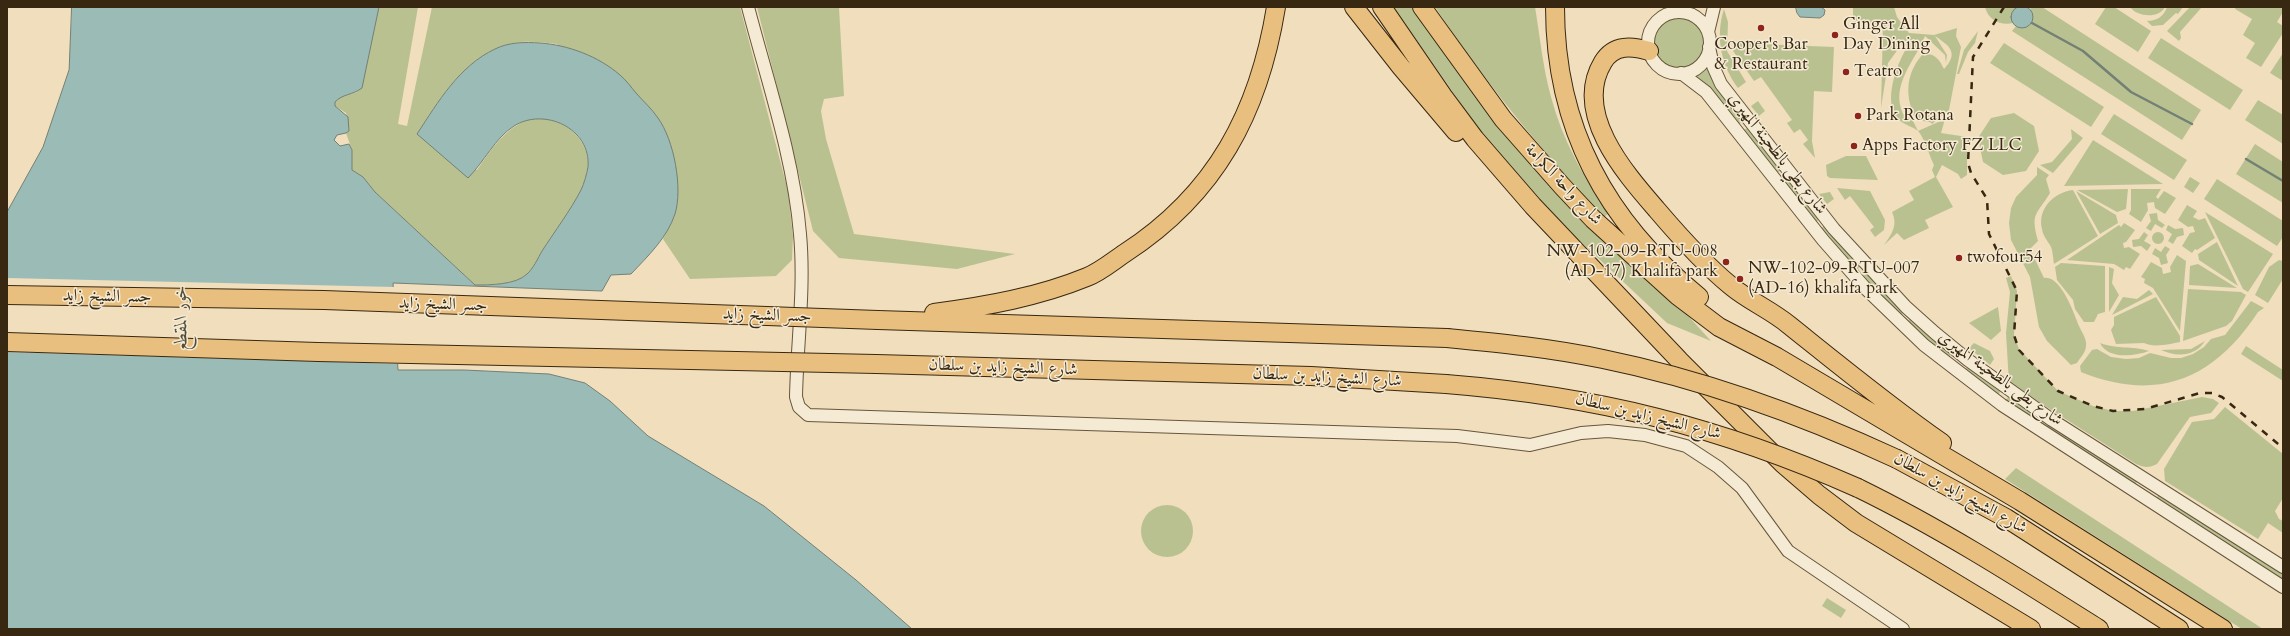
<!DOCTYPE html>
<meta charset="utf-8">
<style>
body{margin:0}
#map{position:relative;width:2290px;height:636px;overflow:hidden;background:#f0debd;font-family:Cardo,serif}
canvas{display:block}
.frame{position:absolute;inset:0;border:8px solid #382811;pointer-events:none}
</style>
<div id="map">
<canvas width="2290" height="636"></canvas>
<div class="frame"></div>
</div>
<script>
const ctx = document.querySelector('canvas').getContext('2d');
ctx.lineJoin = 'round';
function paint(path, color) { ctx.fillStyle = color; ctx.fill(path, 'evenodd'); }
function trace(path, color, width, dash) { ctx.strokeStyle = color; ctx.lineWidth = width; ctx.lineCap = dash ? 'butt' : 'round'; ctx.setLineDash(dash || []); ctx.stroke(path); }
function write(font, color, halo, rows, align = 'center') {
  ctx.font = font + ' Cardo,Amiri,serif'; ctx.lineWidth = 3; ctx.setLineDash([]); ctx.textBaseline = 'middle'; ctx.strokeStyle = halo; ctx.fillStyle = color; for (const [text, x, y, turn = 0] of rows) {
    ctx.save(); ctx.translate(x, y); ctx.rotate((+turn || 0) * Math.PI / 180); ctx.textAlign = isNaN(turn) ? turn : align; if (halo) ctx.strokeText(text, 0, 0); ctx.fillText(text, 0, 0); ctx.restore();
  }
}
const green = new Path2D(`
 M379,7H418L398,124L407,126L432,7H740L788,191L793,236L792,260L776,276L690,279L663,239L675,213L557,44C546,43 533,41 522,42C471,47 442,95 417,134L477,170C490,151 504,130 525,121C553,108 590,136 588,166C587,173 584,184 581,190C570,211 555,231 542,251C538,258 533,269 527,274C516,285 489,285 475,285L375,192L363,177L352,170V150L346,133L349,131L346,113L335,106V102L339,97L357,92Z
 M757,7H839L844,96L824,99L821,111L826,139L854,234L1015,254L957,269L839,258L813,231Z
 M1394,7H1420L1515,142L1652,286L1681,308L1711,341L1667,323L1563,225L1520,180L1475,124Z
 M1435,7H1535C1540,37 1543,68 1551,97C1562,139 1584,178 1608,214L1604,217L1580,193V191C1527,134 1479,72 1435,7Z
 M1853,7H1894L1897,17L1909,33L1934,35L1957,28L1956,36L1961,47L1949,110L1932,124L1930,122L1916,120C1905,97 1905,75 1922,55C1934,52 1939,59 1944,69C1959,53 1950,46 1935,36L1947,55L1946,63L1945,55L1925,36C1915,61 1890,85 1903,114L1912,119L1918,131L1945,119L1941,133L1967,137V175L1961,179L1958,174L1942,165L1936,177L1953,207L1925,220L1929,228L1904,240L1897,233L1884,245C1892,234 1898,225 1892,212L1914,200L1909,191L1935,177L1932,170L1934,165C1930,157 1924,137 1918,131C1912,126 1903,125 1897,118C1883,100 1897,64 1907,47L1904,41L1888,63L1881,108L1883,24L1853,23Z
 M1985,7H2016L2013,23C2001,26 1988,20 1985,7Z
 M2029,7H2042L2201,110L2182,140L2012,31L2016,26L2019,27L2031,8Z
 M2106,7H2114L2151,31L2138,52L2095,24Z
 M2130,7H2165C2159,19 2137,17 2130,7Z
 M2167,7H2183L2178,14L2176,13L2163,25L2152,26L2147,21C2157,21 2164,16 2167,7Z
 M2190,7H2202L2180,32L2181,38L2179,41L2167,31Z
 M2236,7H2283V12L2277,22L2283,26V33L2261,67L2246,58L2255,43L2243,35L2252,19L2235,9Z
 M1724,9L1728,22L1727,51L1746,82L1738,88C1721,65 1715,37 1724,9Z
 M1651 43a27 27 0 1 1 54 0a27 27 0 1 1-54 0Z
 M1978,31L1975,43L1968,52L1959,74H1957L1964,50Z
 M2161,38L2243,90L2230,110L2148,58Z
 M1742,41H1758V44L1834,47L1832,92L1814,91L1812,141L1815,158L1803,144L1808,140L1800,129L1794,133L1787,123L1792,120L1761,77L1754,81L1731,48Z
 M2004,43L2104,107L2091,127L1990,63Z
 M2283,53V81L2270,73Z
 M1707,67L1714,83L1743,121L1738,125L1709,87L1695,75Z
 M2258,100L2283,115V144L2245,120Z
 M1758,101L1765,111L1759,116L1751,106Z
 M2014,113L2034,126L2039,151L2026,171L2003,175L1983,162L1978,138L1991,118Z
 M2114,114L2187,160L2174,180L2101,134Z
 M1747,128L1781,170L1776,174L1742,131Z
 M2071,129L2083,138L2053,173L2040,165L2052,162L2072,139Z
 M2093,140L2163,184L2064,186Z
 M2255,144L2283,162V203L2236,174Z
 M1846,156H1866L1878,180L1830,178L1827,176L1826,165Z
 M2037,167L2049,175L2046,179L2050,193C2037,215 2030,212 2038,241L2030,249L2044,278C2061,275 2074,314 2079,326C2082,333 2087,339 2086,346C2086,352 2080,358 2077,363L2071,365L2047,341L2039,327L2030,277L2011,240L2009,223L2011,208L2016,197L2037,175Z
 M1785,177L1819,220L1814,223L1780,181Z
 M2190,177L2200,183L2193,193L2184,187Z
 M2217,179L2283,221V237L2277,246L2204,199Z
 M1837,188L1870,191L1885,220L1884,230L1875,237L1870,230L1874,227L1850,196L1845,200Z
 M2128,189L2126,209L2117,212L2077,190Z
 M2131,189H2161L2156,197L2158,199L2164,191L2176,198L2165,214L2155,208L2154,202L2147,203L2148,210L2141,222L2129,214L2131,210Z
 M2073,190L2098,236L2054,264C2053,258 2053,250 2050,245C2047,240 2043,236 2042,229C2037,209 2054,192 2073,190Z
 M2076,191L2116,215L2118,223L2100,234Z
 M1830,192L1834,199L1827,204L1819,194Z
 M2187,205L2197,211L2193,217L2199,220L2205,218L2215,238L2197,250L2195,249L2192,253L2182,246L2190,233L2195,232L2193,226L2188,227L2178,220Z
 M2205,212L2273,254L2248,292L2243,289Z
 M2157,213L2158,220L2165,225L2162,228L2155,224L2151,231L2146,228L2151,221L2149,214Z
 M2124,223L2135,230L2126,242L2123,243L2124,248L2129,247L2140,254L2130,269L2126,267L2124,270L2114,264L2067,260L2119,225L2121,227Z
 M2168,225L2175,229L2183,228L2184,235L2177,237L2173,244L2168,241L2172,234L2166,230Z
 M1824,226L1860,267L1855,271L1819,230Z
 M2152 238a6 6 0 1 1 12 0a6 6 0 1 1-12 0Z
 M2144,232L2148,235L2144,241L2151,245L2147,251L2141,246L2133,247L2132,240L2139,239Z
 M2217,242L2238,286L2199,260L2198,254Z
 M2165,246L2170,249L2166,255L2168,263L2161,265L2159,258L2152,254L2155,248L2161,252Z
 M2177,255L2186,261L2180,331L2153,288L2144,283L2145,279L2141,277L2151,262L2162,268L2163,274L2171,272L2170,267Z
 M2279,260L2283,261V279L2268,303L2255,295L2269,267Z
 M2061,263L2105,266V312L2098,314L2094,322H2084L2075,309L2073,300L2057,280L2055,267Z
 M2198,264L2237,288L2189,285L2190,266Z
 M2109,267L2114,269L2112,283L2119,295L2109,312Z
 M1866,274L1904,312L1900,316L1861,278Z
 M2011,276L2017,291L2014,335L2019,349L2058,391L2093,406L2113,411H2133L2202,397L2213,399L2219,403L2211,413L2190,417L2157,464C2149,468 2145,468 2136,464L2009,383L2006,333L2010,292L2006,278Z
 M2188,289L2241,292L2246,295L2232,321L2226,326L2183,341Z
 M2149,290L2153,294L2112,315L2123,297L2137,299Z
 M2156,297L2180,336V342C2170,344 2153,348 2144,343L2116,344L2111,330L2114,325V317Z
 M2251,301L2264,308L2258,312C2214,379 2158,403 2081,372L2080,366L2092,350L2097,349L2111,357L2126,359L2139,358L2150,353L2171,358H2181L2193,354L2204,347L2211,339L2225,335Z
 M1998,307L2001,331L1991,340L1969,323Z
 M1911,318L1952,354L1947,358L1907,322Z
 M2205,341C2195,357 2176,357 2161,350L2191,349Z
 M1974,343L1990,351L1994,359L1990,365L1969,348Z
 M2100,343C2119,350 2131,345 2149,351C2135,356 2108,360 2100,343Z
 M2246,346L2283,370V381L2241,354Z
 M1967,367L2001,391L1997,396L1964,372Z
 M2009,396L2138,480L2135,485L2005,401Z
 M2225,407L2283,454V498L2275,511L2279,519L2283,521V533L2268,523L2258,539L2165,481L2164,469L2192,422L2214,419Z
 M2016,468L2263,629H2242L2005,479Z
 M2160,492L2283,572V579L2157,497Z
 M1141 531a26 26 0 1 1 52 0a26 26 0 1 1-52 0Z
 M1827,598L1846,610L1841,618L1822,606Z`);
const water = new Path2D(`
 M2011 17a11 11 0 1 1 22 0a11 11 0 1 1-22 0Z
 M72,7H379L362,88C353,95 342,94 335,102V106L348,117L349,131L346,133L337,135L334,140L340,146L349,144L352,150V170L363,177L375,192L475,285C489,285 516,285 527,274C533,269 538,258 542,251C555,231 570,211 581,190C584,184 587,173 588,167C591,128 544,107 514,126C495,138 484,162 468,178L417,134C438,102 459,66 495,49C509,42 525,42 540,43C568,45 598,56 620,75C626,80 631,87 636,93C643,101 652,109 658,118C674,140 683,188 675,214C667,238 648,256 631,274L611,275L602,291L393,283L398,370H464L549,374L585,383L610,401L648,436L764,506L856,580L912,629H7V212L43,147L69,70Z
 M1796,7H1821L1825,10L1824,15L1820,18L1800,17L1797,13Z`);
const pier = new Path2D(`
 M7,278L395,287L399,364L7,352Z`);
const stream = new Path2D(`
 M2032,23L2083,51L2131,92L2192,124
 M2246,159L2283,181`);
const minor = new Path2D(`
 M748,7C767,80 794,159 800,234C805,288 797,344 796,397L799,407L808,415L1457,436L1530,445L1581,433L1608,431L1645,435L1686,446L1718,467L1742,488L1788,551L1903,629
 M1648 43a31 31 0 1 1 62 0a31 31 0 1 1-62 0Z
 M1708,32L1714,7
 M1709,47L1713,66L1721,84L1834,229L1906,307L1935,333L1968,360L2052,420L2283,567
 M1681,73L1706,92L1823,240L1867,290L1924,345L2002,405L2283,587`);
const highway = new Path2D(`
 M1354,7L1401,67L1456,132
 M1382,7L1443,96L1475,139L1533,206L1679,360L1783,464L1819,495L1856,523L2031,629
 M1422,7L1503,119L1562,186L1593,219L1678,296L1719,327L1777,357L2020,501L2223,629
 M1555,7C1555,128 1606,221 1699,297
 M1649,51C1632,46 1614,44 1603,62C1572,113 1625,173 1657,210C1680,237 1704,264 1731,286C1749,301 1771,310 1789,325C1839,365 1889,406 1942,443
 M934,313C987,306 1038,297 1087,277C1100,272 1113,261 1125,253C1216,194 1259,112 1276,7
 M878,320L1447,338
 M876,364L1311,376L1446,384
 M1897,459L2006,518L2179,629
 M1858,488C1942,529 2020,579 2099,629`);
const rail = new Path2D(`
 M2004,7L1973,57L1968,163L1971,173L1987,199L1989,234L2017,291L2014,335L2019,350L2058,391L2093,406L2113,411L2145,409L2200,393H2212L2222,397L2283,448`);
const highwayBridge = new Path2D(`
 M7,295L324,300L878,320
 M1447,338C1499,343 1551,348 1603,359C1706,380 1802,415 1897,459
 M7,342L318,352L876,364
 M1446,384C1597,396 1720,427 1858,488`);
const markers = [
 [1761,28,4,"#8f2418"],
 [1835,35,4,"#8f2418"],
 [1846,72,4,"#8f2418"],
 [1858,116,4,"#8f2418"],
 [1854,146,4,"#8f2418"],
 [1959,258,4,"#8f2418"],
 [1726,262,4,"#8f2418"],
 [1740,279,4,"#8f2418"]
];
const poiNames = [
 ["Ginger All",1843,25],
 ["Day Dining",1843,45],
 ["Cooper's Bar",1761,45,"center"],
 ["& Restaurant",1761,65,"center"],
 ["Teatro",1854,72],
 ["Park Rotana",1866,116],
 ["Apps Factory FZ LLC",1862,146],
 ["NW-102-09-RTU-008",1718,252,"right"],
 ["(AD-17) Khalifa park",1718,272,"right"],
 ["twofour54",1967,258],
 ["NW-102-09-RTU-007",1748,269],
 ["(AD-16) khalifa park",1748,289]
];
const streetNames = [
 ["شارع بطي بالطحينة المهيري",1777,154,52],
 ["شارع واحة الكرامة",1563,185,47],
 ["جسر الشيخ زايد",107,297,1],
 ["جسر الشيخ زايد",443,305,2],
 ["جسر الشيخ زايد",767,316,2],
 ["شارع الشيخ زايد بن سلطان",1003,368,2],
 ["شارع الشيخ زايد بن سلطان",1327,378,3],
 ["شارع بطي بالطحينة المهيري",2000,379,36],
 ["شارع الشيخ زايد بن سلطان",1648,417,14],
 ["شارع الشيخ زايد بن سلطان",1960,494,29]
];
const waterNames = [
 ["خور المقطع",182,318,-91]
];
paint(green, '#bac191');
paint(water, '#9bbbb6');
trace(water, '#738074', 1);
paint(pier, '#f0debd');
trace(stream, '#738074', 2.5);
trace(minor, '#66563c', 14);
trace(highway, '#382811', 20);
trace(minor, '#f5ead4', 12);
trace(highway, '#e8bf7e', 18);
trace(rail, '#382811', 2.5, [7, 7]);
trace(highwayBridge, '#382811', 20, []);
trace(highwayBridge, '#e8bf7e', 18);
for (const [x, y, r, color] of markers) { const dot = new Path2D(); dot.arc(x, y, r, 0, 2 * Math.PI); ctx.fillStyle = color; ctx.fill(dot); trace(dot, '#f5ead4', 1.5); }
write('17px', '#382811', '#f5ead4', poiNames, 'left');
write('17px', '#382811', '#f5ead4', streetNames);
write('italic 18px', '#514d3a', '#f5ead4', waterNames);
</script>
